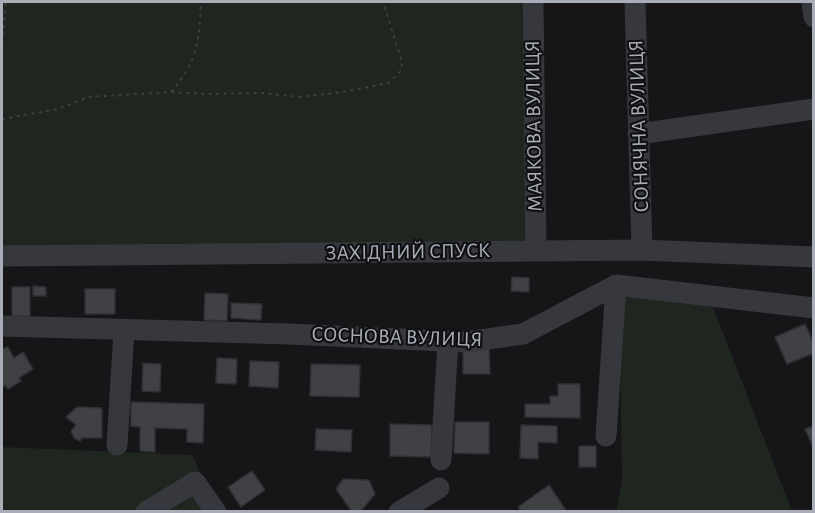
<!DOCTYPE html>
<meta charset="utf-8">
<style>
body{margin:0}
#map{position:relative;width:815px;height:513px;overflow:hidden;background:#161618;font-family:"Alegreya Sans",sans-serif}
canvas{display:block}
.frame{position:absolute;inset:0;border:3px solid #a8adb8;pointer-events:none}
</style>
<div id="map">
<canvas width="815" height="513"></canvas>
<div class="frame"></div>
</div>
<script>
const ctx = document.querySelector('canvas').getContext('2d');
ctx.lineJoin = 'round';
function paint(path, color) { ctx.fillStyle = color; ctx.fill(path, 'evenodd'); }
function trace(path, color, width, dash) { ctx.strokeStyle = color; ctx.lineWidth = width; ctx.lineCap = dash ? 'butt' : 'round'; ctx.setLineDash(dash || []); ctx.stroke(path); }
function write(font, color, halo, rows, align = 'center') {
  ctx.font = font + ' "Alegreya Sans",sans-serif'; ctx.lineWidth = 4.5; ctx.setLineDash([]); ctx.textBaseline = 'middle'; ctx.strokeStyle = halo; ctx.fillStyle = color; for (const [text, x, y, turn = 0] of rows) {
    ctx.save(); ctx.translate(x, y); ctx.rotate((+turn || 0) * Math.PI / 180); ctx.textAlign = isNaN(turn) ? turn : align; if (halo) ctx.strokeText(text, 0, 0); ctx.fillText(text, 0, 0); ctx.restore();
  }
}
const green = new Path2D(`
 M2,2H522L527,241L2,250Z
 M619,290L711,302L792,511L616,512L622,479Z
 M2,447L193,455L214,511L2,512Z`);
const building = new Path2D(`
 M512,277L529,278V292L511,291Z
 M33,286L46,287V296H33Z
 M12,287H30V316H12Z
 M85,289H115V314H85Z
 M205,293L228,294L227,321L204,320Z
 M231,303L262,304L261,320L231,318Z
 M805,324L814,344V353L787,364L775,337Z
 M463,346H489L490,374H463Z
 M8,347L14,358L23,352L33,369L19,378L21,381L8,389L5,385L2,388V349Z
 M217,358L237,359L236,384L216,383Z
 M250,361L279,362L278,388L249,386Z
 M143,363L161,364L160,392L142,391Z
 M311,364L360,365L359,397L310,396Z
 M558,384H580V418L525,417V404H550V396H558Z
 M131,402L204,404L203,443L187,442V429L155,428V452L140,451V427L131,426Z
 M77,407L102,408V438H82L80,441L74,438L71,431L76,425L66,417Z
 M455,422H489V454L454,453Z
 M390,424L432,425L431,457L390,456Z
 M521,425L557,426V443L538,442V459L520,458Z
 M814,426V449L805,429Z
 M316,429L352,430L351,452L315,450Z
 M579,446H596V467H579Z
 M252,471L265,490L241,507L228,487Z
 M343,479L369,480L375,494L360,512H352L336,489Z
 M549,485L567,512H521L518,507Z`);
const path = new Path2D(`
 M2,43L6,2
 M171,92C198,61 199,41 201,2
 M2,119L58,109L89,97L171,92L205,94L262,93L299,97L344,92L388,83L401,71L402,62L383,2`);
const minor = new Path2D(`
 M533,2L536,251
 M635,2L642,250
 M812,2L814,17
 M638,134L814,109
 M2,256L642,250L814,257
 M2,326L289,334L466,342L523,334L616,285L814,308
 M606,436L616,285
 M117,445L124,330
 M441,460L448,341
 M146,512L195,482L216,512
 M399,512L439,488`);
const streetNames = [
 ["МАЯКОВА ВУЛИЦЯ",534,126,-91],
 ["СОНЯЧНА ВУЛИЦЯ",639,126,-92],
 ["ЗАХІДНИЙ СПУСК",408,252,-1],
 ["СОСНОВА ВУЛИЦЯ",397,337,2]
];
paint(green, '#1e261f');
paint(building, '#404145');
trace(building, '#303034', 1.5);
trace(path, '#3d3f44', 2, [3, 4.5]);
trace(minor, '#37383d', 21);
write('21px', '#a8adb8', '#111113', streetNames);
</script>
